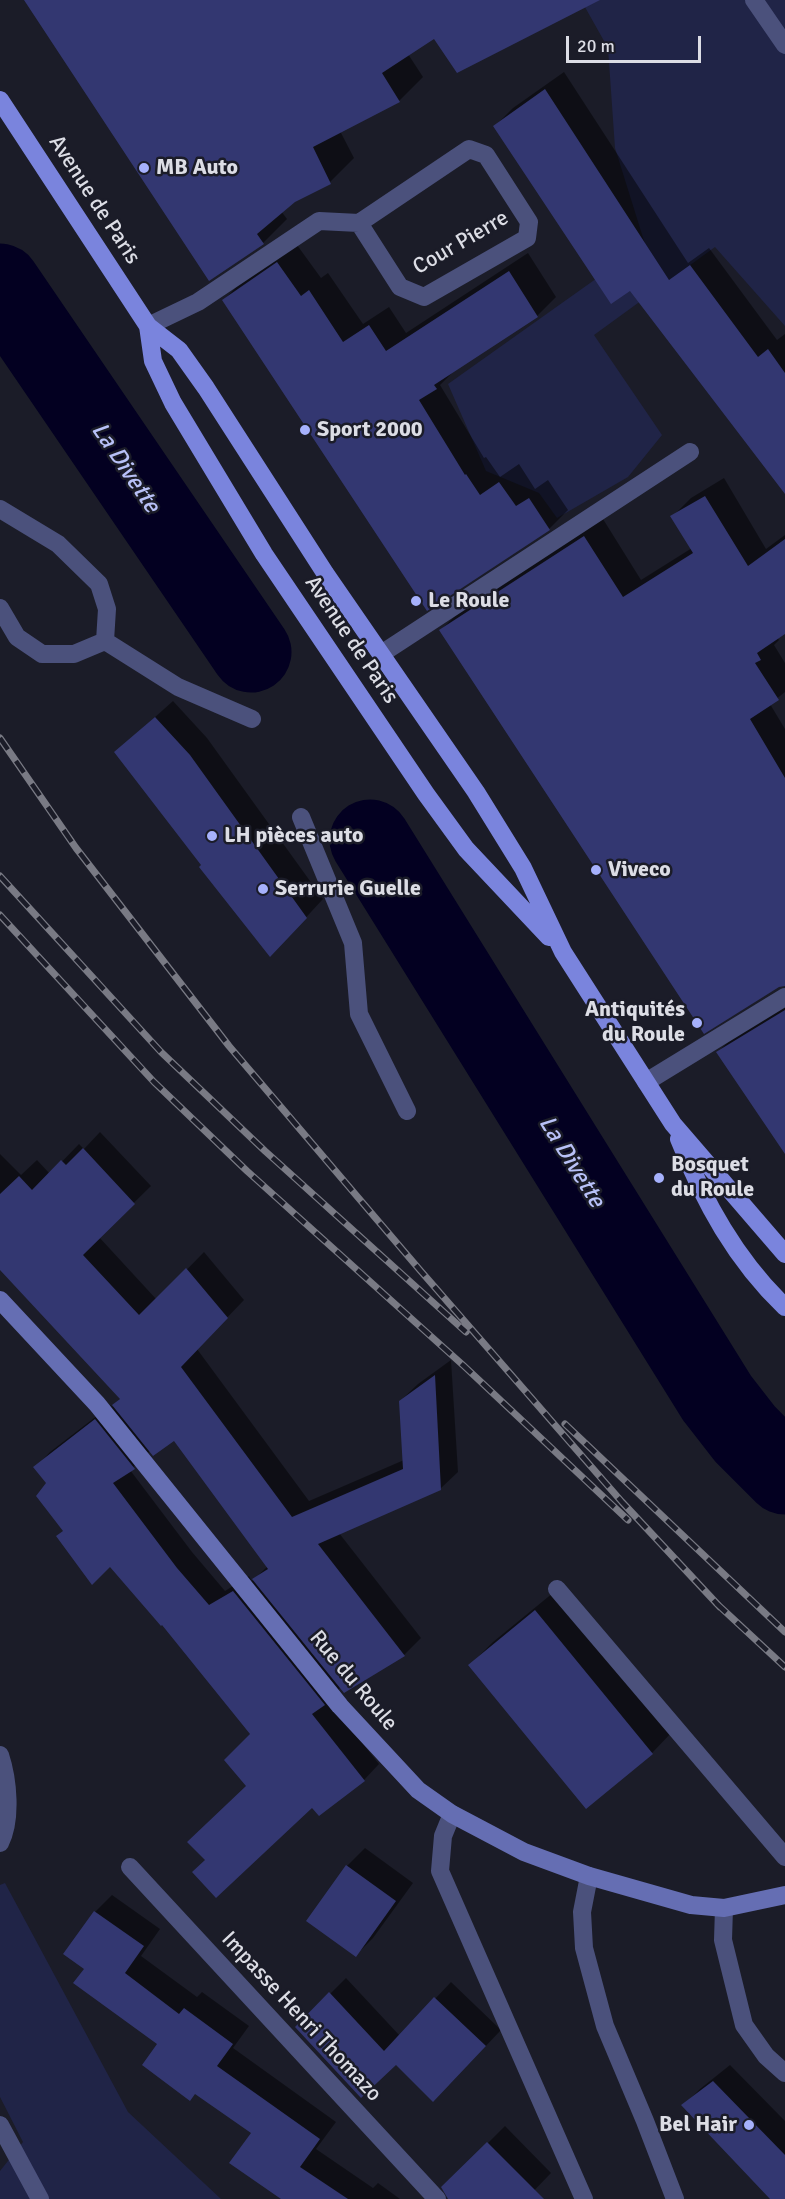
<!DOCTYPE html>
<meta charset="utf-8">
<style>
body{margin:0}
#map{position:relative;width:785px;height:2199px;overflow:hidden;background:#1b1c28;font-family:Signika,sans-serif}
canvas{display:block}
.scale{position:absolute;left:566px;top:36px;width:135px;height:27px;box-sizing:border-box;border:3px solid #dcdde5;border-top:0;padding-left:8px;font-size:18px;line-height:21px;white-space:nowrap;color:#dcdde5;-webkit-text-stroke:4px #1b1c28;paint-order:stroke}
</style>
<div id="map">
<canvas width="785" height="2199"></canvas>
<div class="scale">20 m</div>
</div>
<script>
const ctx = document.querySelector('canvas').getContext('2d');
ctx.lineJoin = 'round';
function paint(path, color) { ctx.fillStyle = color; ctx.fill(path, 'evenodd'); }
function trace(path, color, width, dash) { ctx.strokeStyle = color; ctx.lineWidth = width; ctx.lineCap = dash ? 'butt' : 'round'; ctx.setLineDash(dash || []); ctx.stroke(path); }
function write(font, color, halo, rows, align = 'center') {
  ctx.font = font + ' Signika,sans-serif'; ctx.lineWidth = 5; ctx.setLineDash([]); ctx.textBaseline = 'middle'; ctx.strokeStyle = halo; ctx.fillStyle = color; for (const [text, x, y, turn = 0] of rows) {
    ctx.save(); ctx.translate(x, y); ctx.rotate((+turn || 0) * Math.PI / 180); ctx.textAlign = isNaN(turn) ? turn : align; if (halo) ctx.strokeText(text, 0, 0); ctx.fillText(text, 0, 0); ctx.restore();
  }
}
const green = new Path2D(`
 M581,0H785V326L715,247L594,335L662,435L628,477L557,518L539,493L486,471L448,384L645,244L615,148L608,48Z
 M5,1883L128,2112L221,2199H0V2171L23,2142L0,2097V1885Z`);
const shadow = new Path2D(`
 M25,0H583L435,37L408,54L423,77L399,101L340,131L354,158L330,182L294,201L281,211L287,219L263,243Z
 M564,72L688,263L709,248L777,340L785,334V491L631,289L495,126L513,108Z
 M297,245L321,278L328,273L363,324L389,307L406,333L528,253L556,297L537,316L455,370L440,385L484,458L486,457L500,477L519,464L535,489L548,480L568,510L549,529L427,609L224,300L242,281Z
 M724,478L766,549L785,535V632L777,637L779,640L774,645L785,663V692L770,704L785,729V984L441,630L459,612L603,519L641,580L692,548L672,517L691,498Z
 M173,701L207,738L323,899L287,938L202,865L116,752Z
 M785,1005V1151L718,1052L736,1034Z
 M100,1132L151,1186L99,1237L157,1300L204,1252L244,1300L197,1349L309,1501L404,1460L400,1401L418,1384L451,1360L458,1472L440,1489L339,1533L421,1638L404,1655L345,1691L341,1687L328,1700L379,1764L364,1780L319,1814L312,1806L206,1860L248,1786L252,1734L162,1623L110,1565L64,1531L48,1483L35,1468L50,1452L111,1405L112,1407L121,1398L0,1268V1154L21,1175L37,1160L50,1174L79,1144L84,1149ZM174,1439L268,1566L252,1581L249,1576L225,1591L192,1552L130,1470L151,1450Z
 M559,1588L675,1729L652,1753L470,1665L493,1642Z
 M365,1848L413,1883L373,1938L356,1955L308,1921L347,1866Z
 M112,1895L160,1929L141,1956L197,1997L202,1992L249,2026L233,2048L336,2122L316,2149L373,2188L378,2183L400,2199H284L253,2132L159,2044L86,1968L95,1912Z
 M346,1978L400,2036L451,1982L501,2030L449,2085L396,2062L297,2027Z
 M730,2065L785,2121V2199H771L683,2106L700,2089Z
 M505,2126L551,2173L526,2199H457L445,2186Z`);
const river = new Path2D(`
 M0,284L251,652
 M370,840L717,1398L745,1434L785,1474`);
const building = new Path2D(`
 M24,0H600L457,73L434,39L382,73L400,102L313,147L331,184L295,202L257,234L264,244L209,281Z
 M545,89L669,280L690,265L758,357L768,349L785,373V494L630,291L611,304L493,126Z
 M277,262L301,296L309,290L343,342L369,325L386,351L509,271L538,317L434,385L437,389L419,400L465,475L466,474L480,495L499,482L516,506L529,498L550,530L427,611L222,300Z
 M705,496L748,566L785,539V634L757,653L761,660L755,663L779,700L750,719L785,778V986L779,987L704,1034L439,630L584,536L623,597L693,553L670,516Z
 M155,717L190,755L307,918L270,957L199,867L201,865L114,752Z
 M785,1010V1154L716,1052Z
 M83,1148L135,1204L83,1255L139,1315L186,1268L228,1318L181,1367L292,1517L403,1469L399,1401L435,1375L441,1490L318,1544L405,1656L344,1693L252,1579L268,1569L174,1441L153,1456L112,1405L120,1399L0,1270V1194L19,1176L32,1190L61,1160L66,1165Z
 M95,1419L135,1469L113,1483L177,1568L209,1605L233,1591L325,1705L312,1714L365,1781L319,1816L312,1808L216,1898L192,1872L205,1860L187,1842L246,1786L224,1760L250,1734L162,1625L161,1626L110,1567L92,1585L56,1536L63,1531L36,1496L46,1483L33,1467Z
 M535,1610L653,1754L586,1809L468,1665Z
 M346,1865L396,1901L356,1957L306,1921Z
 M94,1911L144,1946L125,1973L179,2014L184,2008L233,2044L217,2066L320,2139L300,2167L348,2199H281L229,2163L251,2133L195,2094L190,2101L142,2065L157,2044L73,1983L84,1969L63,1954Z
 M329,1992L384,2051L434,1997L486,2046L433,2102L396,2065L361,2098L295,2027Z
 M713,2081L785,2155V2199H770L681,2105Z
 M487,2142L544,2199H448L441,2187Z`);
const lane = new Path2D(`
 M0,509L58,544L99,584L107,609L105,641L178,687L252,719
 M0,608L17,637L42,654H74L105,641
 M381,654L690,452
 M301,817L353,943L359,1014L407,1111
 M557,1589L785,1857`);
const street = new Path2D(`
 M754,0L785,45
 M148,326L198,302L319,221L359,223L469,149L486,155L529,222L527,238L424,297L400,287L359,223
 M646,1082L785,997
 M0,1755C8,1779 12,1820 0,1843
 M452,1814L443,1836L440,1871L584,2199
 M130,1867L437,2199
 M589,1876L582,1912L584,1948L605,2026L645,2121L675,2199
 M724,1908L723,1940L744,2025L766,2056L785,2073
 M0,2125L40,2199`);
const secondary = new Path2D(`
 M0,1300L97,1404L340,1706L418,1790L452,1814L524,1852L589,1876L691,1905L724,1908L785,1895`);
const primary = new Path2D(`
 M0,100L148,326L179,350L206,388L325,573L476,792L523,868L563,952L673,1124L785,1254
 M148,326L153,361L173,403L264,554L426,794L466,849L549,937
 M679,1139C704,1202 736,1260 785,1307`);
const rail = new Path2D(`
 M0,738L76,848L229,1046L419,1269L622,1502L720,1607
 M0,876L161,1052L265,1151L466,1332
 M0,915L154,1082L247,1171L464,1366L628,1520
 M565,1424L785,1632
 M716,1603L785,1667`);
const markers = [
 [144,168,6,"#a6b1fc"],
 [305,430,6,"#a6b1fc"],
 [416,601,6,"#a6b1fc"],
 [212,836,6,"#a6b1fc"],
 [596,870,6,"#a6b1fc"],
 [263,889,6,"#a6b1fc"],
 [697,1023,6,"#a6b1fc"],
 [659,1178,6,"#a6b1fc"],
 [749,2125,6,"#a6b1fc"]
];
const poiNames = [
 ["MB Auto",156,168],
 ["Sport 2000",317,430],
 ["Le Roule",428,601],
 ["LH pièces auto",224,836],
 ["Viveco",608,870],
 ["Serrurie Guelle",275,889],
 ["Antiquités",685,1010,"right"],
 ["du Roule",685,1035,"right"],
 ["Bosquet",671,1165],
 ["du Roule",671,1190],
 ["Bel Hair",737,2125,"right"]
];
const streetNames = [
 ["Avenue de Paris",94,200,57],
 ["Cour Pierre",461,243,-30],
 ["Avenue de Paris",351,640,56],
 ["Rue du Roule",353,1681,50],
 ["Impasse Henri Thomazo",301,2017,47]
];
const waterNames = [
 ["La Divette",125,468,56],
 ["La Divette",571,1162,58]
];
paint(green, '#202447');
paint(shadow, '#0007');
trace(river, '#030021', 81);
paint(building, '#333771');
trace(lane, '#4b517c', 18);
trace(street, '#4b517c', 18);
trace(secondary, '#656eb3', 18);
trace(primary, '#7a84dd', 18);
trace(rail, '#797a84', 7);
trace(rail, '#1b1c28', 4.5, [14]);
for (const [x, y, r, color] of markers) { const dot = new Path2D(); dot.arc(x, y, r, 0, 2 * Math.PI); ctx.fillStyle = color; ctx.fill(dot); trace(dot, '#1b1c28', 2); }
write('bold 22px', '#dcdde5', '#1b1c28', poiNames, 'left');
write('22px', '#dcdde5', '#1b1c28', streetNames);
write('italic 24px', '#b8c1f7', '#1b1c28', waterNames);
</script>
